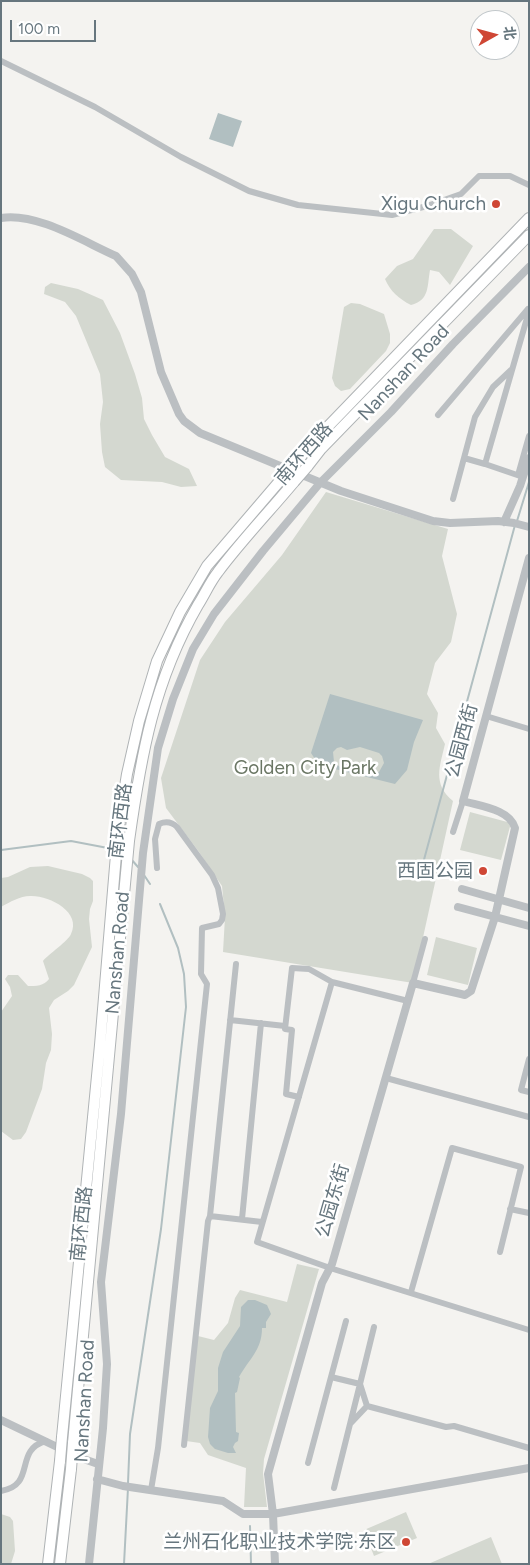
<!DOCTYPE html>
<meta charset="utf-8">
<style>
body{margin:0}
#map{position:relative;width:530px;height:1565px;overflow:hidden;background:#f4f3f0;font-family:Figtree,"Noto Sans SC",sans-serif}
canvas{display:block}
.frame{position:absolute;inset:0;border:2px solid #66767e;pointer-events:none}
.north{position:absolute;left:470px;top:10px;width:50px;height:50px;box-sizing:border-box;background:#fff;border:1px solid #c2c8cb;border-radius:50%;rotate:83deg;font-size:14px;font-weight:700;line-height:20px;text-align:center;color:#66767e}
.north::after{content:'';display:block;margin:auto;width:18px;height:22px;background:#cf4735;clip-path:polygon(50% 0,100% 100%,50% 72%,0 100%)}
.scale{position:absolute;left:10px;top:20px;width:86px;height:22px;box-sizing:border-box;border:2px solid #66767e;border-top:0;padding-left:6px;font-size:15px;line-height:18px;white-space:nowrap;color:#66767e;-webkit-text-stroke:4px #fff;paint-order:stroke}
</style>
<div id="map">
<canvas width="530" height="1565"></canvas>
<div class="frame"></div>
<div class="north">北</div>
<div class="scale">100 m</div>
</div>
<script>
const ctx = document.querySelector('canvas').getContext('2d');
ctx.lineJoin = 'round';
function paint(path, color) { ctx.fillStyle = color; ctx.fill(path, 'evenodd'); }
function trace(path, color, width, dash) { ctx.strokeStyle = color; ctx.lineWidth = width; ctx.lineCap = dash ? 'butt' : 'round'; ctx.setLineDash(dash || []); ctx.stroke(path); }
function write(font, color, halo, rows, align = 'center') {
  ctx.font = font + ' Figtree,"Noto Sans SC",sans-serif'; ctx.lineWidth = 5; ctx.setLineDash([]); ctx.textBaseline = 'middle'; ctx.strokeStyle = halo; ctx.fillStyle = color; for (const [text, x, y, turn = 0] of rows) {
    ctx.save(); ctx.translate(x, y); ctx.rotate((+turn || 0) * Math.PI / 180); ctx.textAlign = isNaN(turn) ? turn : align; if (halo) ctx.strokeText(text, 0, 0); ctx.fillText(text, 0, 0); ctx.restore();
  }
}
const green = new Path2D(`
 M434,229H451L473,246L450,285L439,272L430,270C427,286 430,300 411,305C399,299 390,291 385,279L397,266L413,259Z
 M51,283L78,289L103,300L120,333L135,374L142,398L144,419L152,435L165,457L189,469L197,486L181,487L162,482L121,480L105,467L102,452L100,424L103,402L100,374L76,316L65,302L44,294L45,287Z
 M351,303L360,304L384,314L390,334V343L386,351L350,389L341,391L335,386L332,378L344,307Z
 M326,492L448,529L442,556L457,614L451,642L435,663L427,694L438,713L436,728L445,744C440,766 432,784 453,801L413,983L223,952L225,917L222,886L199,852L166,808L161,778L200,660L225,622L282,555Z
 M470,812L511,823L501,860L460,850Z
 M48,866L82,874L90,878L93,881V901L90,909L89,919L92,947L74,985L68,991L54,1000L49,1008L52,1034L51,1050L46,1063L42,1089L26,1132L21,1139L13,1140L1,1131V1012L12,996L10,987L5,979L8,975H18L28,986C36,986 44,986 49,979L43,961C49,954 68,941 71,934C82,912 49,895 30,896C20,896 10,902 1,907V878L8,877L30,867Z
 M436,937L477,948L468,985L427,975Z
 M297,1264L319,1269L264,1459L263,1473L267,1507H244L246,1468L208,1455L200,1443L186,1441L198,1336L214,1340L228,1323L235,1298L240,1290L287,1302Z
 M406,1512L417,1538L374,1556L364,1530Z
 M1,1514L10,1517L13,1521L15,1551L11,1564H1Z
 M491,1537L502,1564H428Z`);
const water = new Path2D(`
 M218,113L242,121L233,147L209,139Z
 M330,694L423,720L414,742L407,770L395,784L319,765L311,753ZM341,747L347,750L360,747L379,753L382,756L384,763L379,772L373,774L364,772L352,764L340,767L334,762L333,752L337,748Z
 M248,1300H255L267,1305L271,1314L266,1322V1328H262C262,1350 249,1359 239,1377L240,1378L237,1392L235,1393L236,1432L239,1433L238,1441L235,1443L233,1447L236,1453H228L215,1449L210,1444L208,1437L210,1408L218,1391V1368L223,1352L240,1326L241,1307Z`);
const stream = new Path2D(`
 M517,521L529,482
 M1,850L71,841L113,849
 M131,859L138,867
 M422,867L515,525
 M144,875L150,884
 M128,1483L130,1434L161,1229L186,1007L184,974L178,948L160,904
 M250,1526L251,1564
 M124,1564L128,1488`);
const minor = new Path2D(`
 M1,61L95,107L181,157L249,191L298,205L392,215L427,206L461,194L479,176H510L529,185
 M438,415L528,309
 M485,464L464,458L475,417L493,387L511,370
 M518,475L529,436
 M523,477L485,464L529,311
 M453,499L464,458
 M486,716L529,729
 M453,832L463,801
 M236,964L210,1216L262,1222
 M332,982L257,1242L330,1268L529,1330
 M413,983L425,939
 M230,1020L285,1026
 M529,1059L521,1090L529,1092
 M386,1078L529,1117
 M299,1097L286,1094L292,1030L285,1029L292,968L309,969L332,982L408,1001
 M510,1209L529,1213
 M242,1219L261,1023
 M411,1292L452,1148L521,1167L500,1252
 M346,1321L331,1377L360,1384L350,1424
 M367,1406L446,1427L454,1426L529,1448
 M367,1406L360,1384L374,1327
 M184,1445L208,1221L210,1216
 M308,1463L331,1377
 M334,1488L350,1424L367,1406
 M151,1490L158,1448L207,984L201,974L202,928L219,924L222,920L223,914L218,888L212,875L177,827C172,822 166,821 159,824L155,839L157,868
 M1,1491C37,1485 13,1450 46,1441`);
const tertiary = new Path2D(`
 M1,218C37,212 84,242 116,256L132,274L141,292L161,372L179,414L184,421L200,433L341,491L433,521L450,523L498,521L514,523L529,527
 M504,522L520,486L529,458
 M462,889L529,908
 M458,907L529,926
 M1,1420L78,1457L98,1464
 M97,1479L123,1486L223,1501L243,1514H273L529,1468
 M89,1564L103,1428L107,1364L101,1282L121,1114L143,853L158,748L173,699L193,649L214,614L263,551L320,483L391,412L453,344L529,267
 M275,1564L273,1514L268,1474L322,1283L332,1264L413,983L461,994L465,995L471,991L495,917L515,828C510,809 479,806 463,801L529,558`);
const trunk = new Path2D(`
 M297,461L313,442L529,218
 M307,467L321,449L529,235
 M62,1437L100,1045L118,831L127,774L139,721L157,661L180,612L207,566L284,476
 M73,1443L129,841C141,755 154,681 198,605C205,594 210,582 218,572C241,541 269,512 294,482
 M48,1564L60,1461
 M60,1564L71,1469`);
const trunkBridge = new Path2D(`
 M284,476L297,461
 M294,482L307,467
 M60,1461L62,1437
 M71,1469L73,1443`);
const markers = [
 [496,204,5,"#cf4735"],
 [483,871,5,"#cf4735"],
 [406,1542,5,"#cf4735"]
];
const poiNames = [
 ["Xigu Church",486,204],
 ["西固公园",473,871],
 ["兰州石化职业技术学院·东区",396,1542]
];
const streetNames = [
 ["Nanshan Road",404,373,-47],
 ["南环西路",304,454,-49],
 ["公园西街",462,741,-75],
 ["南环西路",121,821,-83],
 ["Nanshan Road",118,953,-85],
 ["公园东街",333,1201,-74],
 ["南环西路",82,1224,-84],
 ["Nanshan Road",85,1401,-87]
];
const parkNames = [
 ["Golden City Park",305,768]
];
paint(green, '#d4d8d0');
paint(water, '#b1bfc1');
trace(stream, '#b1bfc1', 2);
trace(trunk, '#afb3b5', 12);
trace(minor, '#bbbfc2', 6);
trace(tertiary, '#bbbfc2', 8);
trace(trunk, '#fff', 10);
trace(trunkBridge, '#afb3b5', 12, []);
trace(trunkBridge, '#fff', 10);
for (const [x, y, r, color] of markers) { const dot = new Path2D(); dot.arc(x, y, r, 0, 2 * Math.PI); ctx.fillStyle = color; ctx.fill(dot); trace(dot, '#fff', 2); }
write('19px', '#66767e', '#fff', poiNames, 'right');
write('19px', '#66767e', '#fff', streetNames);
write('19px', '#6a7664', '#fff', parkNames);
</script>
